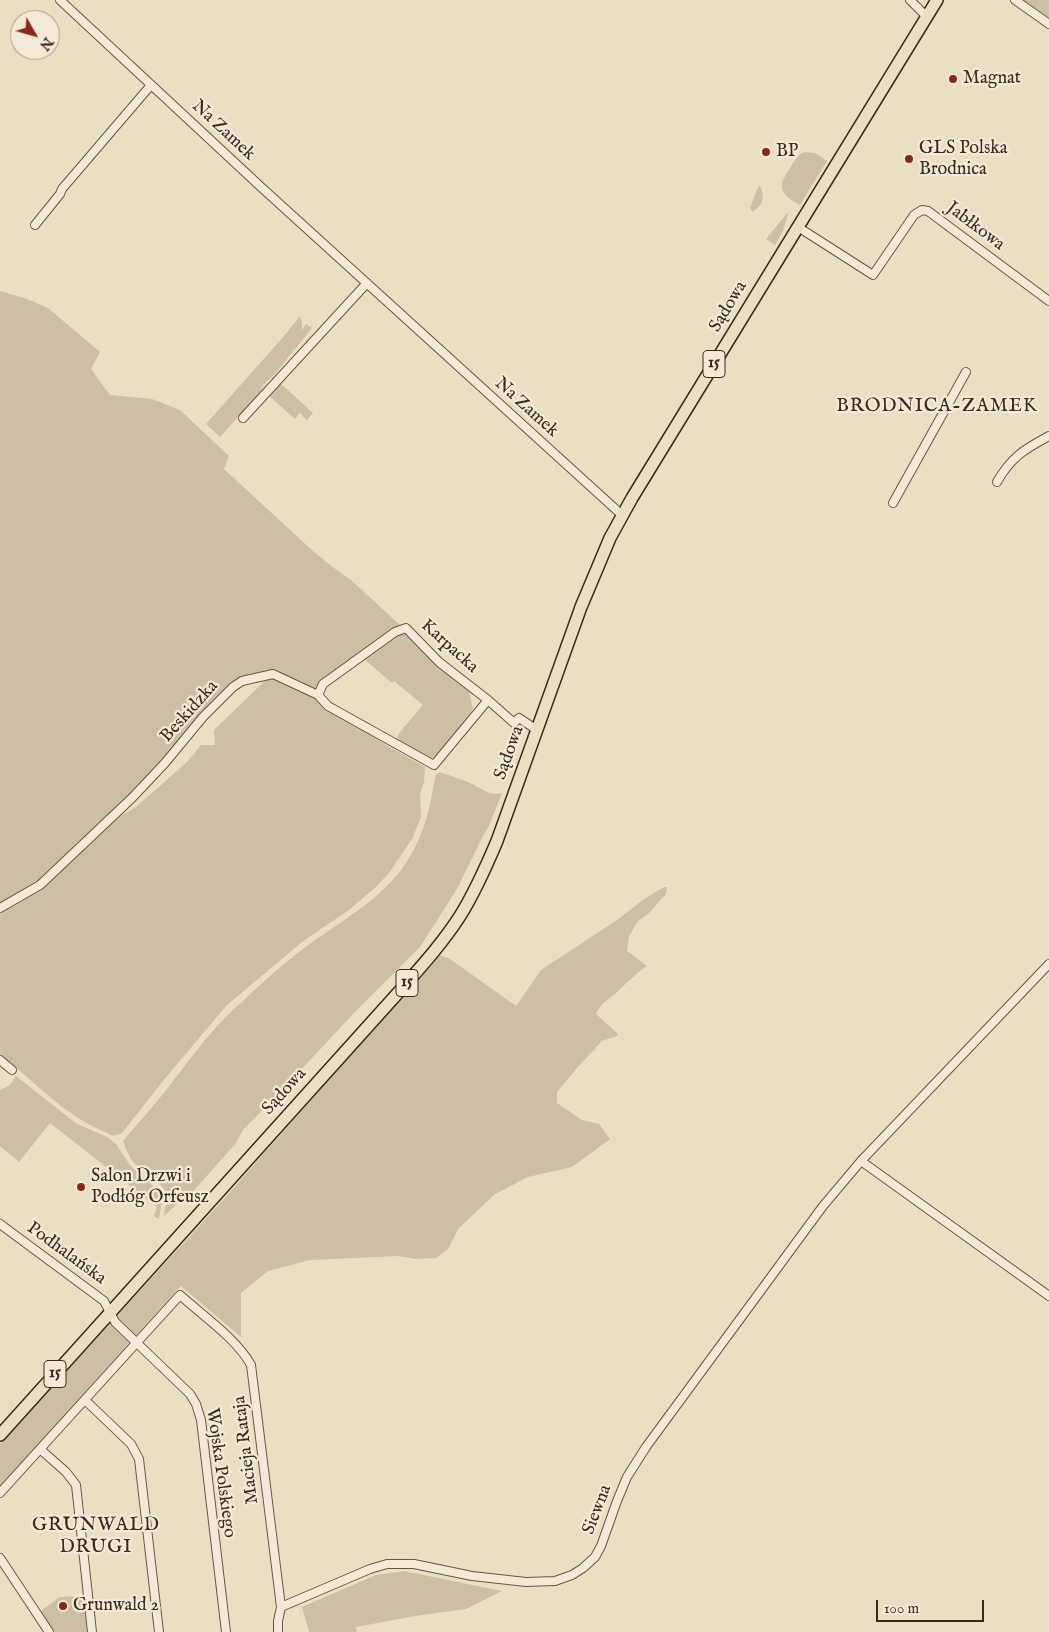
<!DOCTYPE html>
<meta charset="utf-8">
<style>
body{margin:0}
#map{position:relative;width:1049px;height:1632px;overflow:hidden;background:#e9dfc3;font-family:"IM FELL English",serif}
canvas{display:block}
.north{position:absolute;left:10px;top:10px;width:50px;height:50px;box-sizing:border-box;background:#f1ead8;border:1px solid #a79d8c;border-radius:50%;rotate:128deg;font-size:14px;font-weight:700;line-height:20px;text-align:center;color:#392a1b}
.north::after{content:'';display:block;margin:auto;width:18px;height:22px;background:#8f2418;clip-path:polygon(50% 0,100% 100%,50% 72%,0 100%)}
.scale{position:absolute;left:876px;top:1600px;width:108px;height:22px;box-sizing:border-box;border:2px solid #392a1b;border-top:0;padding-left:6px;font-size:15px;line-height:18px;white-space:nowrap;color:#392a1b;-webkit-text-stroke:4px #f1ead8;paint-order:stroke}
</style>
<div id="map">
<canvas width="1049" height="1632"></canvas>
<div class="north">N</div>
<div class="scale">100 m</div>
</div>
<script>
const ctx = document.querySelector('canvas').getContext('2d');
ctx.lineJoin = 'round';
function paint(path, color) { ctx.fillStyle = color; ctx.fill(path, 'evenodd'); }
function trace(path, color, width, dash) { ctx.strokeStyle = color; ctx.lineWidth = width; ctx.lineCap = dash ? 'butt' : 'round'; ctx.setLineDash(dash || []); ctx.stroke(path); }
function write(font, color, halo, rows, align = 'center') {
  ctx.font = font + ' "IM FELL English",serif'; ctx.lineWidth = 4.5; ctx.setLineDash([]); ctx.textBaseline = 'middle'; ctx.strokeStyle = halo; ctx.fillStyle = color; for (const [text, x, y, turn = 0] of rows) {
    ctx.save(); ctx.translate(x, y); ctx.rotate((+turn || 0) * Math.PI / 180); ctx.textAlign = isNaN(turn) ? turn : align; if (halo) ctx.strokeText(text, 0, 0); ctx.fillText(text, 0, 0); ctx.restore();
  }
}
const green = new Path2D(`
 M1013,0H1049V27Z
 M805,152L815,153L827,161L800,205C777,193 778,185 792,165C796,159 798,154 805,152Z
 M759,185C766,196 763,206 752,212L750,208Z
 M789,211L783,231L775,245L766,239Z
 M0,291L27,299L48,308L100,352L91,369L110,395L152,399L180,410L229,456L224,469L314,552L334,568L351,580L401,626L319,685L314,698L332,712L358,726L386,745L425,767L424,782L420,794L421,817L412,839L389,873L377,886L349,910L302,942L226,1006L163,1081L122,1133L113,1136C100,1129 86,1124 75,1116C48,1098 26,1074 0,1055V911L43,885L112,821L136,807L187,762L201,745H215L214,730L274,672L249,674L232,685L160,766L124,802L40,882L0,904Z
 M300,316L302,322V330L306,324L312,328L274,375L263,385L261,392L220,437L206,424L284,336Z
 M279,382L313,413L307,420L300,413L295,419L268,395Z
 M403,631L411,635L468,686L473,709L443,751L430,759L396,741L399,733L423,705L394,681L392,683L364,659L373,650Z
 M440,772L468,782L489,793L496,794L502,793L489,826L483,836L457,889L420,947L354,1013L285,1087L243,1130L236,1143L189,1196L182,1199L164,1216L166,1203L169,1198C163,1182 148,1176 136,1165C129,1158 126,1150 123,1141C137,1124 153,1107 167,1089C187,1063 206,1036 230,1013C253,991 278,968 304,948C342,920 391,895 413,851C421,837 426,820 430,805C432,795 433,785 436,775Z
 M664,887H667L666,894L648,914L638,921L629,936L627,951L647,966C635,974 626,984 616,993C608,1000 601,1003 596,1014L618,1034L617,1036L602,1041L577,1068L557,1092V1103L582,1120L599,1124L610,1139L572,1167L528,1177L495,1194L459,1228L448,1249L436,1258L416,1259L398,1256L310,1260L268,1271L241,1293V1337L181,1286L0,1486V1444L222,1201L439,955L450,959L516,1006L541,970L620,918L644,899Z
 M16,1076L77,1124L107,1137L116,1144L130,1165L161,1193L162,1200L159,1219L154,1216L157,1207L50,1123L19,1162L0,1146V1090L10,1085Z
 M404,1571L502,1591L466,1609L415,1616L356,1627L357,1632H309L302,1607L376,1575Z
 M83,1596L87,1632H54L41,1612L42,1610L60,1597Z`);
const street = new Path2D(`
 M60,0L261,187L622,515
 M910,0L926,16
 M1015,0L1049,24
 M35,225L60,194L62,189L151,85
 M798,227L873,275L914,215L922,210L928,211L1049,301
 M243,418L367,283
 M997,482C1011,457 1025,449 1049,436
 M893,503L966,372
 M318,695L323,684L395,632L406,628L439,662L488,700L514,723L519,718L537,730
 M0,908L40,885L132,798L165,763L203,717L233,687L242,681L273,674L318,695L328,706L434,765L488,700
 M0,1060L12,1070
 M861,1161L1049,1296
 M0,1224L104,1301L115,1322L190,1394L196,1404L201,1420L226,1632
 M85,1400L131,1444L139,1459L159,1632
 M40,1449L66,1472L76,1485L92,1632
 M0,1493L180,1295C202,1315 237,1339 251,1365L281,1607L278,1621V1632
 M0,1558L49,1632
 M281,1607L370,1569L387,1564H414L472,1576L526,1582L555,1581L572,1575L583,1568L595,1557L601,1546L617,1501L627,1477L646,1447L823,1206L861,1161L1049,964`);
const primary = new Path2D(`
 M0,1435L397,994C419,969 442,944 460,916C475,892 486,867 497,841L581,607L610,538L632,498L937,0`);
const markers = [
 [953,79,5,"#8f2418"],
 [766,152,5,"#8f2418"],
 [909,159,5,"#8f2418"],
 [81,1187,5,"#8f2418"],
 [63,1606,5,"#8f2418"]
];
const shields = [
 [714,364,22],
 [407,983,22],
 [55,1374,22]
];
const shieldNames = [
 ["15",714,364],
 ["15",407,983],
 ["15",55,1374]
];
const poiNames = [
 ["Magnat",963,79],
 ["GLS Polska",919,149],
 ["Brodnica",919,170],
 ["BP",776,152],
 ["Salon Drzwi i",91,1177],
 ["Podłóg Orfeusz",91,1198],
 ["Grunwald 2",73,1606]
];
const streetNames = [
 ["Na Zamek",223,131,43],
 ["Jabłkowa",975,227,37],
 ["Sądowa",729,307,-59],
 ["Na Zamek",526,408,42],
 ["Karpacka",449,647,42],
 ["Beskidzka",190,712,-48],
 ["Sądowa",510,753,-70],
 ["Sądowa",285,1092,-48],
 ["Podhalańska",66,1254,36],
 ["Macieja Rataja",247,1450,-97],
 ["Wojska Polskiego",220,1473,82],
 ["Siewna",598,1510,-69]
];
const neighbourhoodNames = [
 ["BRODNICA-ZAMEK",937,407],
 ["GRUNWALD",96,1526],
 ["DRUGI",96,1548]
];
paint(green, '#cbc0a6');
trace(street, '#655745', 10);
trace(primary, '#392a1b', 14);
trace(street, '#f1ead8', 8);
trace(primary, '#e9dfc3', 11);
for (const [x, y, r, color] of markers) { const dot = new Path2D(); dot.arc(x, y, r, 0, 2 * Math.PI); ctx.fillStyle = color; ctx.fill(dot); trace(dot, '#f1ead8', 2); }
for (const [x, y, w] of shields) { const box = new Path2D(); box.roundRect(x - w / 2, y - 13.5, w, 27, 4); ctx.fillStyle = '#f1ead8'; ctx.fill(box); trace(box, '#392a1b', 1); }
write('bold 16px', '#392a1b', null, shieldNames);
write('18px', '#392a1b', '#f1ead8', poiNames, 'left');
write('18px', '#392a1b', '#f1ead8', streetNames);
ctx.letterSpacing = '1px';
write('19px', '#392a1b', '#f1ead8', neighbourhoodNames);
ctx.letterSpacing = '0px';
</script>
